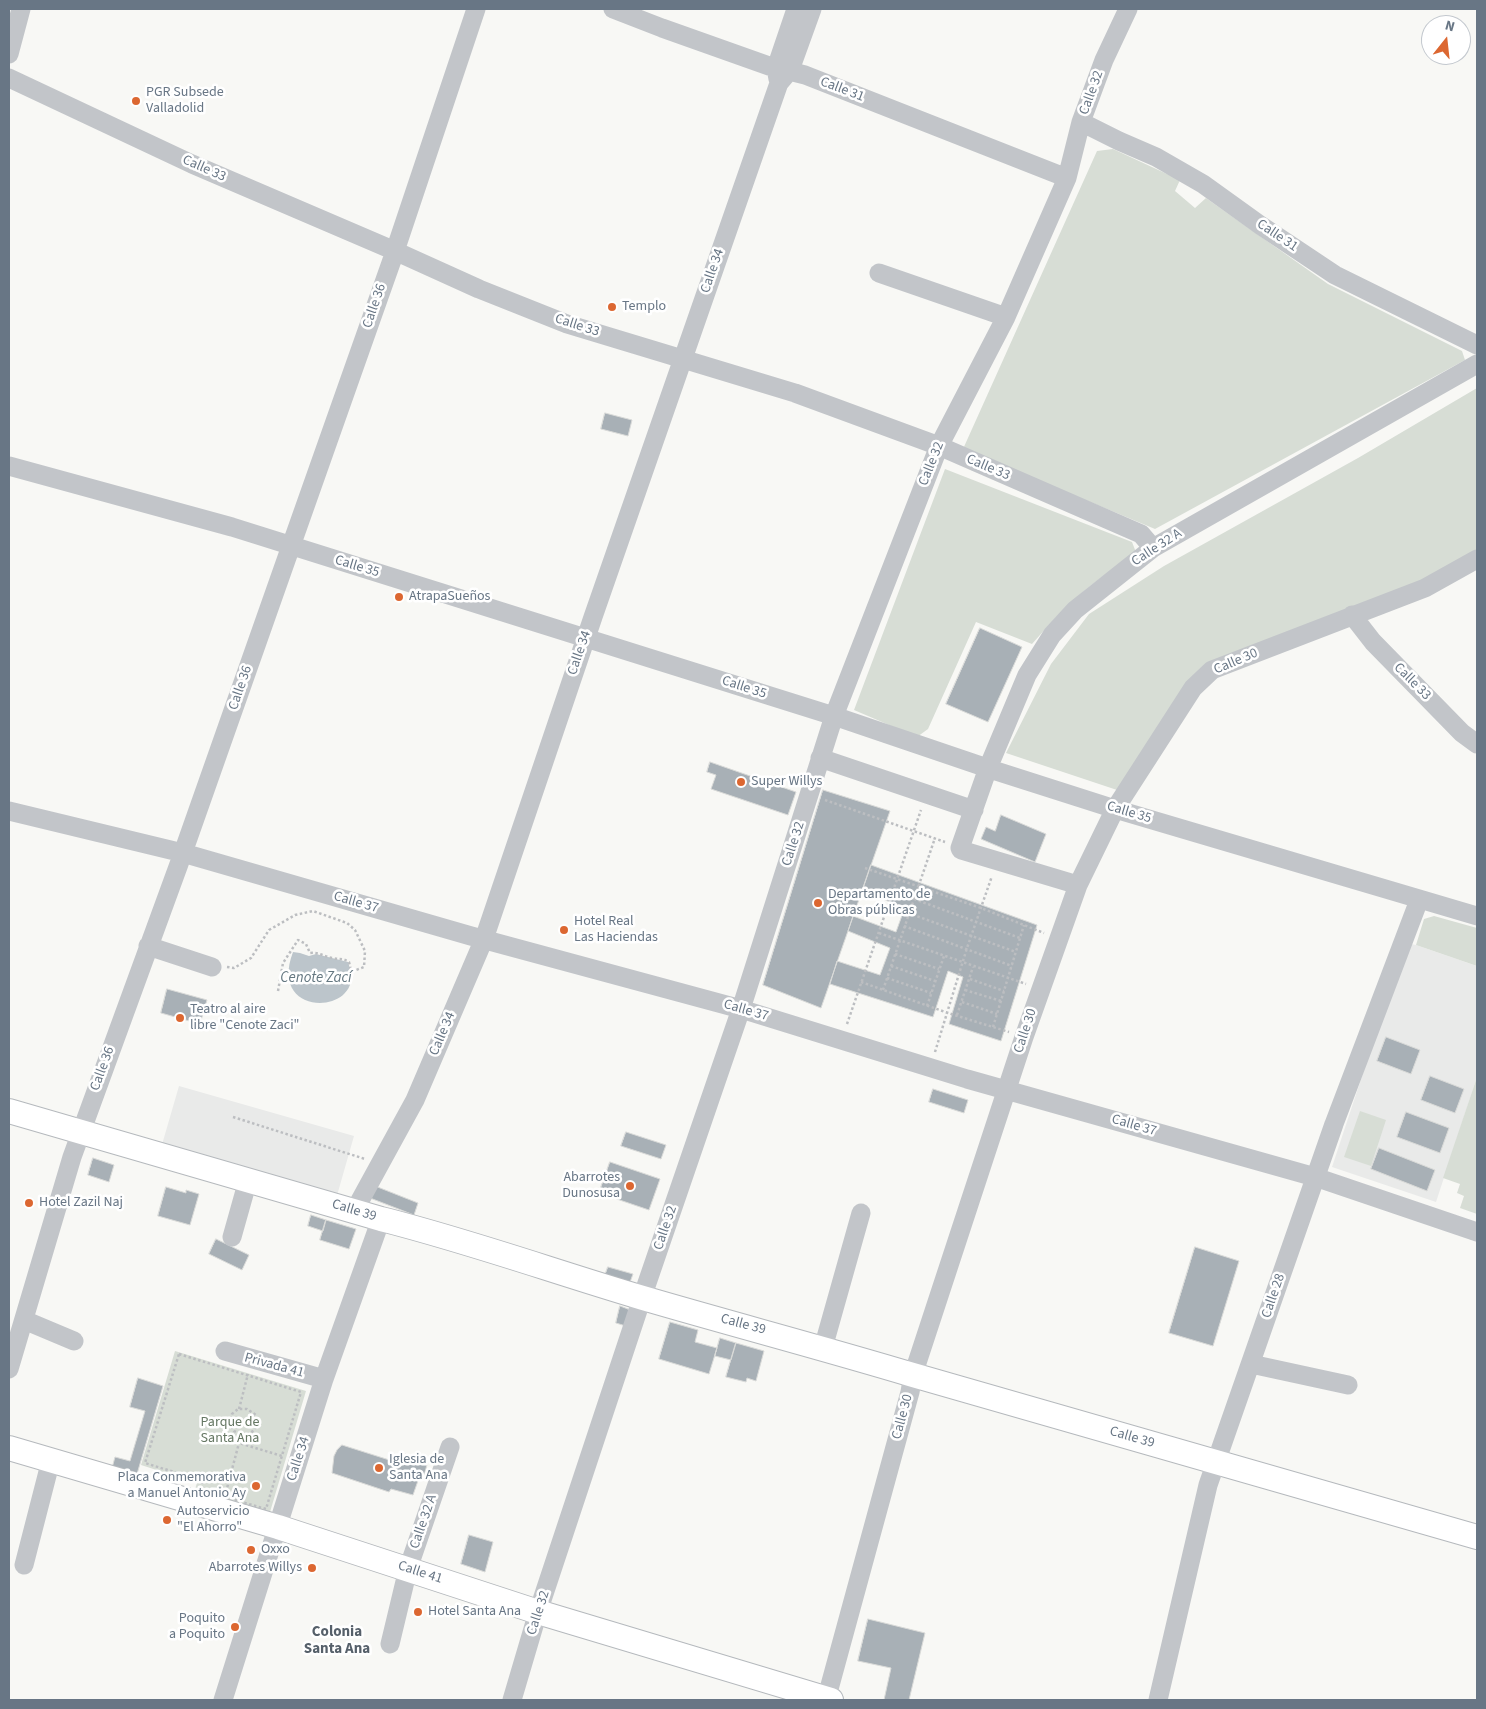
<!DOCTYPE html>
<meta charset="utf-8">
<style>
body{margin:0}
#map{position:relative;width:1486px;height:1709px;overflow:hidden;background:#f8f8f5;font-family:"Source Sans 3",sans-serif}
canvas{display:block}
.frame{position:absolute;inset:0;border:10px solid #687685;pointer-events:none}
.north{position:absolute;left:1421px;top:15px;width:50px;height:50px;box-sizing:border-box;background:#fff;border:1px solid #c3c8ce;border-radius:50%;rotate:16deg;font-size:14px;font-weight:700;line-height:20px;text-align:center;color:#687685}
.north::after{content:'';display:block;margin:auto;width:18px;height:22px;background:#dc6731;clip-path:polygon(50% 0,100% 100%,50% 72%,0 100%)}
</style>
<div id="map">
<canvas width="1486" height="1709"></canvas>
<div class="frame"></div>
<div class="north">N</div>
</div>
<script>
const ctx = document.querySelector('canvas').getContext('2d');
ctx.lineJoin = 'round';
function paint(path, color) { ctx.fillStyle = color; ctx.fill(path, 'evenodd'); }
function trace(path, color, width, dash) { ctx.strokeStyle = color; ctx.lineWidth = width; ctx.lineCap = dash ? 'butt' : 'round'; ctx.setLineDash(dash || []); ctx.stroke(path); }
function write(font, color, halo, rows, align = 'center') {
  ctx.font = font + ' "Source Sans 3",sans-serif'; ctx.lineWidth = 5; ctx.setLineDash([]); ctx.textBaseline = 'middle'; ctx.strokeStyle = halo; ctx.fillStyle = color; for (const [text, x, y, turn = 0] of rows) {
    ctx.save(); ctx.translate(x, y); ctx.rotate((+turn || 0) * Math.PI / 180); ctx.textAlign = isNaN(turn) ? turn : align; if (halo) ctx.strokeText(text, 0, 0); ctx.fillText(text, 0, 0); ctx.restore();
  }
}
const built = new Path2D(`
 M1406,943L1416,945L1477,966V1077L1436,1202L1332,1167Z
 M179,1086L354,1136L336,1199L161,1148Z`);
const green = new Path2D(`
 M1113,149L1180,180L1175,191L1195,208L1206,198L1328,284L1462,351L1465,360L1155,529L963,449L1097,151Z
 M1477,388V553L1413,591L1212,664L1120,791L1006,753L1051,664L1089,614L1164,566L1358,458Z
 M945,469L1132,542L1137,555C1125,566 1110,570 1098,580C1072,599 1053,620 1032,644L976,622L928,729L917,737L854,710Z
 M1434,916L1477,928V966L1416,945L1424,919Z
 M1477,1077V1214L1460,1208L1464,1196L1457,1193L1460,1184L1443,1178Z
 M1360,1111L1386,1120L1371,1166L1344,1157Z
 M175,1351L306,1391L270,1512L268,1514L194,1492L197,1483L141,1465Z`);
const water = new Path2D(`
 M293,952L300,953L309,956L316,954L348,962C349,966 351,970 351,973C357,1015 268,1017 293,952Z`);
const building = new Path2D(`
 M605,413L632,420L628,436L601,429Z
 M980,628L1022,647L988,722L946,704Z
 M710,762L796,792L788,815L711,789L716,775L707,772Z
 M823,790L890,811L821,1008L763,985Z
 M1001,815L1046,834L1035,862L981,839L986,827L995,831Z
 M871,865L1037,925L1001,1041L949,1024L963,977L948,971L933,1017L830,984L837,961L880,975L890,948L848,931L853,916L896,932L905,907L862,892Z
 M167,989L207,1000L200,1024L161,1013Z
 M1386,1037L1420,1050L1411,1074L1377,1061Z
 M1430,1076L1464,1089L1455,1113L1421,1100Z
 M933,1089L968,1100L964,1113L929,1102Z
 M1406,1112L1449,1128L1440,1153L1397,1137Z
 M626,1132L666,1145L661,1159L621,1146Z
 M1379,1148L1435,1170L1427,1191L1371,1169Z
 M93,1158L114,1165L109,1182L88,1175Z
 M610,1162L660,1179L649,1210L599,1193Z
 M375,1186L418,1203L414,1215L370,1198Z
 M166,1187L186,1193V1190L199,1194L190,1225L158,1216Z
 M311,1215L326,1220L323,1231L308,1226Z
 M326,1220L356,1229L349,1249L320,1240Z
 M216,1239L249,1255L242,1270L209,1254Z
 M1195,1247L1239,1261L1213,1346L1169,1333Z
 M608,1267L633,1274L629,1285L604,1278Z
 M620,1306L628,1309L632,1316L629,1327L616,1323Z
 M670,1322L698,1330L695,1342L717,1348L709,1374L659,1359Z
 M720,1338L736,1343L731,1360L715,1356Z
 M736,1343L764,1351L756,1381L747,1378L746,1382L726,1377Z
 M138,1378L163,1386L137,1474L112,1468L115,1457L130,1461L145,1411L130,1407Z
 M342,1445L402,1464L405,1454L428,1461L424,1476L420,1475L413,1495L391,1489L389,1492L332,1473L334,1456L337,1450Z
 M469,1535L493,1542L485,1572L461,1564Z
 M868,1619L925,1633L909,1700H884L891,1668L858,1661Z`);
const path = new Path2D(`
 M825,800L945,842
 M865,868L981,908L1044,933
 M914,899L1020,938
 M908,913L1016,952
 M904,926L1012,966
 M879,933L1026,984
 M895,954L939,969
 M891,966L935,981
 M227,967L234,968L251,958L269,930L295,915L313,911L347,923L355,930L365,951L364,967L356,970
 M887,978L931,993
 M970,979L1004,991
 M861,982L948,1013L1009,1032
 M883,990L935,838
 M965,990L1001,1001
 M278,991L283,963L298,940L306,944L310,953C319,952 325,957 333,958C340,960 343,958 349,962L352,974
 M962,1002L997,1014
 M927,1006L944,956
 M957,1015L973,967
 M847,1024L921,810
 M993,1027L1024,925
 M935,1052L967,948L992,876
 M233,1117L365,1159
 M179,1354L301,1392L266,1509L200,1490L203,1481L145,1463Z
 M239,1409L248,1374
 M242,1435L251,1433L257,1426L256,1415L247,1409H238L232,1414L230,1424L234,1431L242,1435L239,1443L282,1456
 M226,1492L239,1443`);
const minor = new Path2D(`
 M613,9L662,28L769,66L805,75L1067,178
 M9,54L21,9
 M9,78L192,164L395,251L479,289L567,324L795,393L939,446L1141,534L1153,548
 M778,79L776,68L796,9
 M1081,122L1119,141L1156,157L1203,184L1260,225L1335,275L1477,345
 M879,273L1006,317
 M9,466L232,527L834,716L996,771L1115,809L1477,916
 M1352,615L1373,642L1462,733L1477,744
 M820,758L974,810
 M9,811L183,853L471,936L741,1009L967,1079L1315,1177L1477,1232
 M1078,885L961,850L960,848L988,768L1027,675L1052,635L1075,610L1153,548L1477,364
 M148,946L212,967
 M356,1212L357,1206L415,1100L484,939L593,617L779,83L790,70L812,9
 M232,1237L248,1180
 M24,1320L74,1341
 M823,1348L861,1213
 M225,1351L324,1379
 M1251,1364L1348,1385
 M9,1369L72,1157L179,864L291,546L392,260L476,9
 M24,1565L51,1460
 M390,1644L408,1569L450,1447
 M223,1700L324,1379L381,1219
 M512,1700L538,1612L647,1283L741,1009L834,716L939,446L1006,317L1067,178L1081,122L1104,60L1128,9
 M826,1700L910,1392L913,1375L1024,1037L1078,885L1115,809L1193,688L1212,670L1425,588L1477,559
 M1158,1700L1208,1485L1334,1124L1419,900`);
const major = new Path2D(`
 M9,1111L381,1219C469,1241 555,1272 643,1298C732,1324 823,1348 913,1375L1477,1537
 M9,1448L278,1527L538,1612L831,1700`);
const markers = [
 [136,101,5,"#dc6731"],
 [612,307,5,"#dc6731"],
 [399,597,5,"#dc6731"],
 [741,782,5,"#dc6731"],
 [818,903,5,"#dc6731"],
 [564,930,5,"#dc6731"],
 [180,1018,5,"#dc6731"],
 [630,1186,5,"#dc6731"],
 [29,1203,5,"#dc6731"],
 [379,1468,5,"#dc6731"],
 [256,1486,5,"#dc6731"],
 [167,1520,5,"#dc6731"],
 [251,1550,5,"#dc6731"],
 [312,1568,5,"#dc6731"],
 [418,1612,5,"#dc6731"],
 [235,1627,5,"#dc6731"]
];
const streetNames = [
 ["Calle 31",842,90,21],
 ["Calle 32",1092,93,-70],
 ["Calle 33",204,169,24],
 ["Calle 31",1277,236,34],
 ["Calle 34",713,271,-71],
 ["Calle 36",375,306,-71],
 ["Calle 33",577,326,18],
 ["Calle 32",932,464,-68],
 ["Calle 33",988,468,23],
 ["Calle 32 A",1157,548,-33],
 ["Calle 35",357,567,17],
 ["Calle 34",580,653,-71],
 ["Calle 30",1236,662,-23],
 ["Calle 33",1412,682,45],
 ["Calle 36",241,688,-71],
 ["Calle 35",744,688,18],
 ["Calle 35",1129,813,17],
 ["Calle 32",794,844,-72],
 ["Calle 37",356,903,16],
 ["Calle 37",746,1011,16],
 ["Calle 30",1026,1031,-72],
 ["Calle 34",443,1034,-67],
 ["Calle 36",103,1069,-70],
 ["Calle 37",1134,1126,16],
 ["Calle 39",354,1211,17],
 ["Calle 32",666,1228,-71],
 ["Calle 28",1274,1296,-71],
 ["Calle 39",743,1325,15],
 ["Privada 41",274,1366,15],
 ["Calle 30",903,1417,-75],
 ["Calle 39",1132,1438,16],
 ["Calle 34",299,1459,-72],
 ["Calle 32 A",424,1522,-71],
 ["Calle 41",420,1573,18],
 ["Calle 32",539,1613,-72]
];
const poiNames = [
 ["PGR Subsede",146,93],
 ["Valladolid",146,109],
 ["Templo",622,307],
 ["AtrapaSueños",409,597],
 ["Super Willys",751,782],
 ["Departamento de",828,895],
 ["Obras públicas",828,911],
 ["Hotel Real",574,922],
 ["Las Haciendas",574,938],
 ["Teatro al aire",190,1010],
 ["libre \"Cenote Zaci\"",190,1026],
 ["Abarrotes",620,1178,"right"],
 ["Dunosusa",620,1194,"right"],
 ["Hotel Zazil Naj",39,1203],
 ["Iglesia de",389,1460],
 ["Santa Ana",389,1476],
 ["Placa Conmemorativa",246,1478,"right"],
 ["a Manuel Antonio Ay",246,1494,"right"],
 ["Autoservicio",177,1512],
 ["\"El Ahorro\"",177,1528],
 ["Oxxo",261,1550],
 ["Abarrotes Willys",302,1568,"right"],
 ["Hotel Santa Ana",428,1612],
 ["Poquito",225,1619,"right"],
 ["a Poquito",225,1635,"right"]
];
const parkNames = [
 ["Parque de",230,1423],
 ["Santa Ana",230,1439]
];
const waterNames = [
 ["Cenote Zací",316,979]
];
const neighbourhoodNames = [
 ["Colonia",337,1633],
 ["Santa Ana",337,1650]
];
paint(built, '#e9eae9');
paint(green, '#d7ddd5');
paint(water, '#bcc5cb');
paint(building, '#a8b0b6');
trace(building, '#d9dad8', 1);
trace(major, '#b5b9bd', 26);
trace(path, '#bcbec1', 2.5, [2.5, 2.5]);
trace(minor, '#c2c5c9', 19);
trace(major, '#fff', 24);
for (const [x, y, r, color] of markers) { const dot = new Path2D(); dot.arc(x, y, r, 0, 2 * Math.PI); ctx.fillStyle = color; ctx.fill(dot); trace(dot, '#fff', 2); }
write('14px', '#687685', '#fff', streetNames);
write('14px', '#687685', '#fff', poiNames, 'left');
write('14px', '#657763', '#fff', parkNames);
write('italic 15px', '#647780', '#fff', waterNames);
write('bold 15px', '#56606a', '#fff', neighbourhoodNames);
</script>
